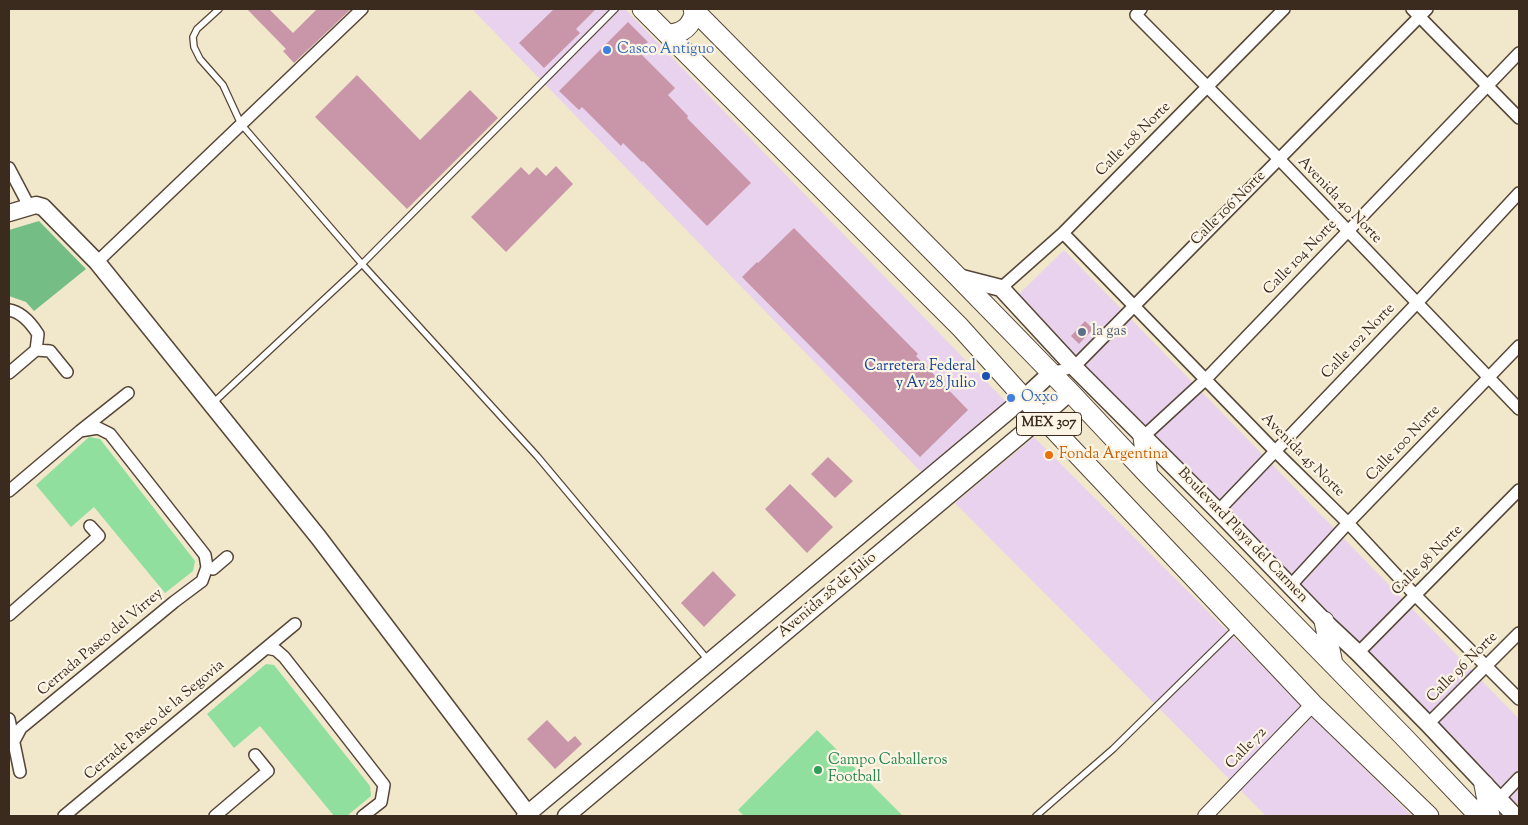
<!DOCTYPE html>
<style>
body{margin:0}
#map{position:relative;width:1528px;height:825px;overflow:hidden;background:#f1e7cb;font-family:"Sorts Mill Goudy",serif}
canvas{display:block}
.frame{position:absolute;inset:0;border:10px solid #3b2a1e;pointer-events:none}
</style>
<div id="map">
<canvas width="1528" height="825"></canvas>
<div class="frame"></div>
</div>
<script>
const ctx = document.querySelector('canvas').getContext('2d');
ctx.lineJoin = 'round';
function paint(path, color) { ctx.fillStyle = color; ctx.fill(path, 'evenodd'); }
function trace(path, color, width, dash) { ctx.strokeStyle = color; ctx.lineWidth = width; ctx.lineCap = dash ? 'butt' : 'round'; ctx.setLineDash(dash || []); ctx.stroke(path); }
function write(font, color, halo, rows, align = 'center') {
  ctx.font = font + ' "Sorts Mill Goudy",serif'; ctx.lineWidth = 4.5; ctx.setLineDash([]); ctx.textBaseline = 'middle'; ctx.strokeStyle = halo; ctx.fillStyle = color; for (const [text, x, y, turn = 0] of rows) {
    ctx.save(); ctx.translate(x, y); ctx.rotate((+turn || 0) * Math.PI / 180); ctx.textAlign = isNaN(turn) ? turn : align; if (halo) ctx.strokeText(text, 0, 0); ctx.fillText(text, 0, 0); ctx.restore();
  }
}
const built = new Path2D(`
 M472,9H625L1009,405L921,472Z
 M1064,250L1519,719V814L1017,296Z
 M1034,437L1412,816H1266L955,503Z`);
const green = new Path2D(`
 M89,437L100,439L195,561L193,571L165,593L94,507L71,527L36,485Z
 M266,664L274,665L370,786L371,796L347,816H334L260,726L234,748L207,714Z
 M817,730L903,816H744L738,810Z`);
const forest = new Path2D(`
 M39,221L86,269L34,311L26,302L9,296V230Z`);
const building = new Path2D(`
 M247,9H269L293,33L317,9H351L294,63L283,51L286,49Z
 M554,9H596L576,29L580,33L544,68L519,43Z
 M628,22L648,42L638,51L675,88L668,95L688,116L687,118L751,183L707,226L643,161L642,162L623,143L621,146L582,107L579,110L559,91Z
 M357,75L420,140L470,90L498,118L407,209L315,117Z
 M556,166L573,184L506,252L471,217L521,167L529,175L537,167L546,176Z
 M794,228L918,354L916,356L968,410L920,457L742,277L757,262L758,263Z
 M1085,321L1093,329L1079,344L1071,336Z
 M828,457L853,481L835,498L811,474Z
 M790,484L833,527L807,553L765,509Z
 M713,571L736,595L704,627L681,603Z
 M547,720L568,742L575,736L582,744L555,769L527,739Z`);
const service = new Path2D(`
 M219,9L197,29L193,37L194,47L200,59L223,85L241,124L362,264L537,456L708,660
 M213,403L362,264L615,9
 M1036,816L1113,749L1237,627`);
const minor = new Path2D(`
 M1141,9L1136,15L1279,159L1519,409
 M1412,9L1519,118
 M9,168L29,206
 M1063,233L1276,452L1348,523L1415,595L1519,699
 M97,262L362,9
 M1001,288L1063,233L1284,9
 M9,310C22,312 31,323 38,334L36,350L50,351L67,372
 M9,373L36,350
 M1051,373L1074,367L1427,9
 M1143,437L1206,379L1519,53
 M9,491L80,431L128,393
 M1218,511L1417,303L1519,193
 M207,567L213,569L227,557
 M1291,585L1348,523L1519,346
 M9,615L99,536L90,526
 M266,648L276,650L284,657L321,704L384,785L381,802L363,816
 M1358,653L1519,490
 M9,719L20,772
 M1428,724L1519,633
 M13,743L21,728L174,602L202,581L207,567L205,555L110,434L98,428L80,431
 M1498,800L1519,778
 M64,816L295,624
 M215,816L268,771L255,755`);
const tertiary = new Path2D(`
 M1205,816L1313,704`);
const secondary = new Path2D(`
 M9,213L36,205L43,207L97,262L319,538L528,814
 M958,277L1001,288L1074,367L1218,511L1324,621L1358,653L1428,724L1515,816
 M525,816L1024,398L1051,373
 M566,816L1042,417L1070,392`);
const trunk = new Path2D(`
 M642,9L960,327L1024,398L1313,704L1429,816
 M693,9L958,277L1070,392L1148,475L1403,736L1479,816
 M667,34C683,34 692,26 695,10
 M1143,437L1148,475
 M1324,621L1333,664
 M1484,785L1490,816`);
const markers = [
 [607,50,5,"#3f7fe0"],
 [1082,332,5,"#5c6f8a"],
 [986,376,5,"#1a4fb4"],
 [1011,398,5,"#3f7fe0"],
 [1049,455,5,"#e8710a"],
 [818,770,5,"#2e9e5b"]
];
const shields = [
 [1049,424,65]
];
const shieldNames = [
 ["MEX 307",1049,424]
];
const shopNames = [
 ["Casco Antiguo",617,50],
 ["Oxxo",1021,398]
];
const streetNames = [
 ["Calle 108 Norte",1134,140,-45],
 ["Avenida 40 Norte",1339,201,46],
 ["Calle 106 Norte",1229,209,-45],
 ["Calle 104 Norte",1301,258,-46],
 ["Calle 102 Norte",1359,342,-46],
 ["Calle 100 Norte",1404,444,-46],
 ["Avenida 45 Norte",1302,456,45],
 ["Boulevard Playa del Carmen",1242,536,46],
 ["Calle 98 Norte",1428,561,-45],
 ["Avenida 28 de Julio",828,596,-40],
 ["Cerrada Paseo del Virrey",101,643,-40],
 ["Calle 96 Norte",1463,668,-45],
 ["Cerrade Paseo de la Segovia",155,721,-40],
 ["Calle 72",1247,749,-46]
];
const serviceNames = [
 ["la gas",1092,332]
];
const transitNames = [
 ["Carretera Federal",976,367],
 ["y Av 28 Julio",976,384]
];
const foodNames = [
 ["Fonda Argentina",1059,455]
];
const leisureNames = [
 ["Campo Caballeros",828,761],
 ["Football",828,778]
];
paint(built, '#e9d2ed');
paint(green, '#90df9e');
paint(forest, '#74be85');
paint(building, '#c996a9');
trace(service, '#564638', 8);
trace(minor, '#564638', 14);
trace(tertiary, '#564638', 16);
trace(secondary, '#564638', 19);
trace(trunk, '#564638', 21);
trace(service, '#fff', 5.5);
trace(minor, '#fff', 11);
trace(tertiary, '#fff', 14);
trace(secondary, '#fff', 16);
trace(trunk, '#fff', 19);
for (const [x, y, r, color] of markers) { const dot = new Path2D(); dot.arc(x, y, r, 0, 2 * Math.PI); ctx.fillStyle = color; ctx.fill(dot); trace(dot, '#fcf5e5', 2); }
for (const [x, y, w] of shields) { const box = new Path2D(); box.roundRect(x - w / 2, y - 11.5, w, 23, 4); ctx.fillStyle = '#fcf5e5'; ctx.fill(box); trace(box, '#3b2a1e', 1); }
write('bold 14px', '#3b2a1e', null, shieldNames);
write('15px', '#366cbe', '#fcf5e5', shopNames, 'left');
write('15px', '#3b2a1e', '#fcf5e5', streetNames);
write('15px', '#4e5e75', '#fcf5e5', serviceNames, 'left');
write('15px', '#164399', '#fcf5e5', transitNames, 'right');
write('15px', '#c56008', '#fcf5e5', foodNames, 'left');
write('15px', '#27864d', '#fcf5e5', leisureNames, 'left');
</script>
